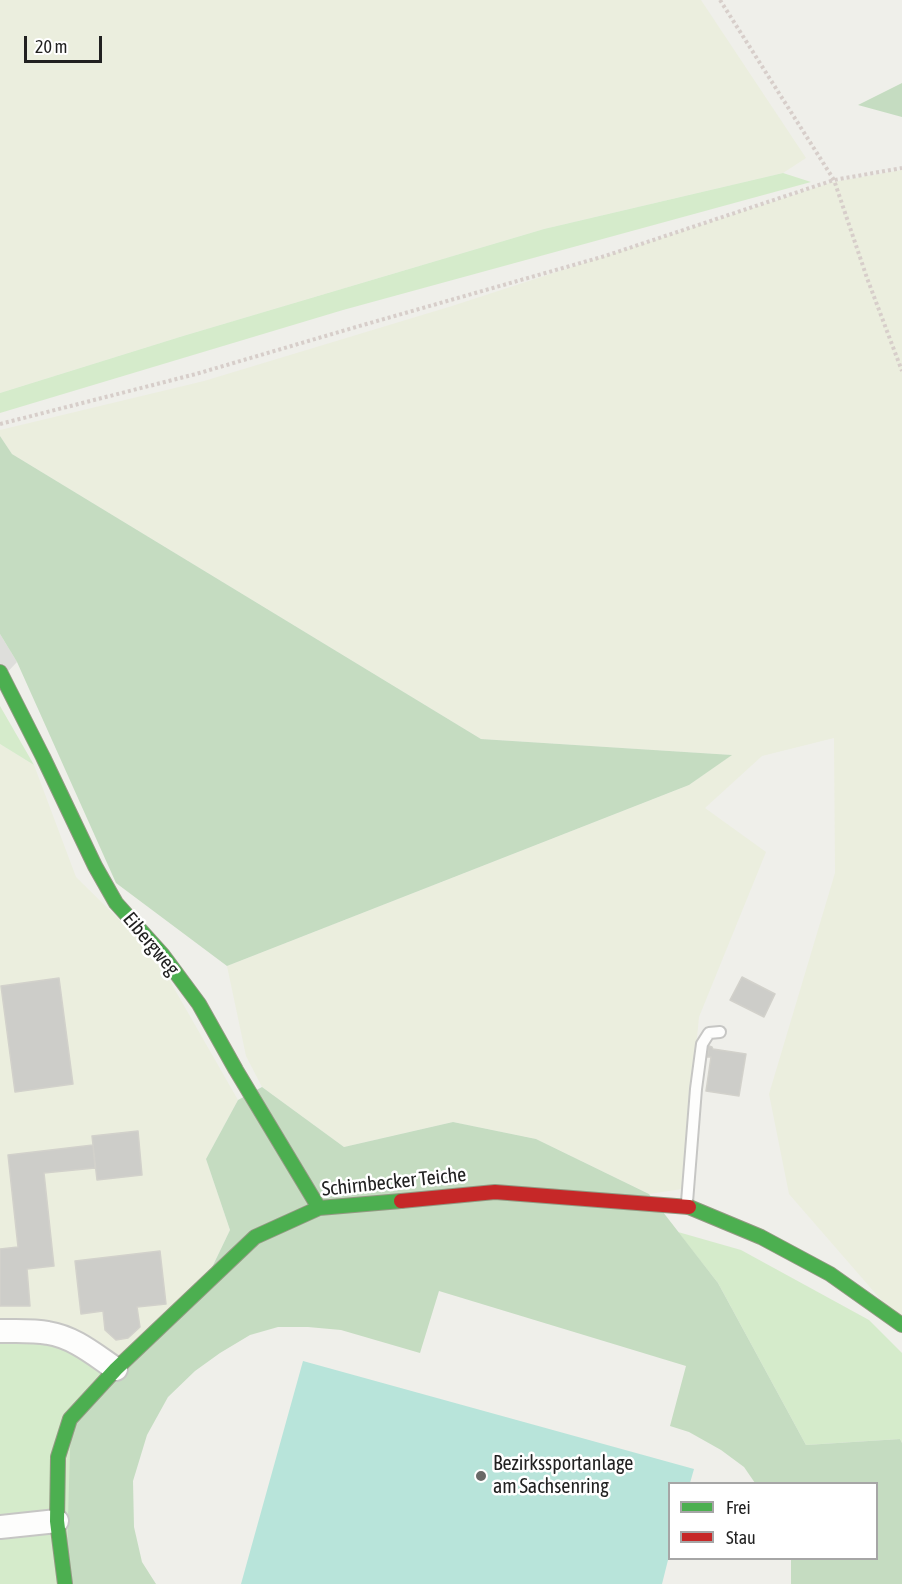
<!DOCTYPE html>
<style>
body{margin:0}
#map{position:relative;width:902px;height:1584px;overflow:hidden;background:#efefea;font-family:"Asap Condensed",sans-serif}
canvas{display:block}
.legend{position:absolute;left:668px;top:1482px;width:210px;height:78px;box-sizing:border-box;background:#fff;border:2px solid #a6a6a6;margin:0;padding:8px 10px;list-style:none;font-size:18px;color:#212121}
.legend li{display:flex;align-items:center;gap:12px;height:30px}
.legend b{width:30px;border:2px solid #a6a6a6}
.scale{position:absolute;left:24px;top:36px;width:78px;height:27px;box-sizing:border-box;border:3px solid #212121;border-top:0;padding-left:8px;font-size:18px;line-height:21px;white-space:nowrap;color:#212121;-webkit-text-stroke:4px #fff;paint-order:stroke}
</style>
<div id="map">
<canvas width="902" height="1584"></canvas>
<ul class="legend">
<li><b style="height:8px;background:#4caf50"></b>Frei</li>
<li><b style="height:8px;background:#c62828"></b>Stau</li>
</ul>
<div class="scale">20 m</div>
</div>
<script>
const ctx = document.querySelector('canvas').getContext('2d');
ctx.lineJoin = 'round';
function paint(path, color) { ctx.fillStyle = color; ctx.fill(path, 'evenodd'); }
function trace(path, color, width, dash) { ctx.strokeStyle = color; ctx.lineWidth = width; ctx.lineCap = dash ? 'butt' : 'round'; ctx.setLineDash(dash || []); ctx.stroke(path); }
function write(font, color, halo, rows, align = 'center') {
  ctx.font = font + ' "Asap Condensed",sans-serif'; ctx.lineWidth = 5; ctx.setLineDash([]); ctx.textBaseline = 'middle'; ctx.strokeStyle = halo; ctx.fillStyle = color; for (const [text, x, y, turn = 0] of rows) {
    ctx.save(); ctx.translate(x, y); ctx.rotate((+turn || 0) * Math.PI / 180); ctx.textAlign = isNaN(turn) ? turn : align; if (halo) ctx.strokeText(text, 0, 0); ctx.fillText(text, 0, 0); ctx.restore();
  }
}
const residential = new Path2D(`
 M0,634L17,662L0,680Z`);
const farmland = new Path2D(`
 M0,0H701L806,158L783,173L544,229L183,336L0,393Z
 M902,170V1324L789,1194L769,1094L835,873L834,738L762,756L705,808L766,852L699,1017L682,1189L649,1194L536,1139L453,1122L344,1147L262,1087L246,1056L227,966L689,785L731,755L481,739L12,454L0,436V430L204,381L452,306L833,182Z
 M0,744L34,765L76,877L155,955L238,1100L206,1159L230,1230L204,1283L116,1369L0,1324Z`);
const grass = new Path2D(`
 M783,173L811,182L343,310L0,413V393L183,336L544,229Z
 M0,706L34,765L0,744Z
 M678,1232L741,1250L869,1320L902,1353V1443L900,1439L806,1445L718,1283Z
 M0,1334L41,1337L115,1369L65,1584H0Z`);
const forest = new Path2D(`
 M902,83V117L858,105Z
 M0,436L12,454L481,739L732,755L689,785L227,966L116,883L17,662L0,634Z
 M262,1087L344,1147L453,1122L536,1139L649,1194L718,1283L806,1445L900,1439L902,1443V1584H791V1559L876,1558V1484L755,1483L744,1467L721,1450L689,1432L670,1426L686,1366L439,1291L420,1353L341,1330L308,1327H278L250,1335L220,1353L195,1371L168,1397L147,1435L133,1481L134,1527L142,1562L156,1584H66L71,1419L204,1284L230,1230L206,1159L238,1100Z`);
const pitch = new Path2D(`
 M303,1361L694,1469L690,1483L670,1484L669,1556L662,1584H241Z`);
const building = new Path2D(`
 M742,977L775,994L764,1017L730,1000Z
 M59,978L73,1084L15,1092L1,986Z
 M709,1046L712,1047L713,1049L746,1054L739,1096L706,1091L711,1057H707Z
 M138,1131L142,1175L97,1180L92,1136Z
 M93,1145L95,1168L44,1173L54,1266L27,1269L30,1306H0V1249L18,1247L8,1155Z
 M160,1251L166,1304L137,1307L140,1327L128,1338L116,1340L105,1330L103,1311L81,1314L75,1261Z`);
const path = new Path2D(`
 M720,0L834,180L867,278L902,371
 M0,424L196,374L356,327L605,256L834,180L902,168`);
const lane = new Path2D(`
 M687,1202L696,1089L702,1044L709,1033L720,1032`);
const street = new Path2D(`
 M0,1331C16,1331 33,1330 48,1333C74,1337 95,1355 116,1369
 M0,1527L57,1521`);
const fast = new Path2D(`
 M0,672L43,757L95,866L116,903L162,954L199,1004L236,1070L319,1208
 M689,1207L761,1237L830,1274L902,1325
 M65,1584L57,1521L58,1457L70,1419L116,1369L255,1237L319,1208L401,1201`);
const jam = new Path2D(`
 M401,1201L495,1192L689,1207`);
const markers = [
 [481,1476,6,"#696967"]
];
const streetNames = [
 ["Eibergweg",151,944,50],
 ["Schirnbecker Teiche",394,1182,-6]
];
const poiNames = [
 ["Bezirkssportanlage",493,1464],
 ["am Sachsenring",493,1487]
];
paint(residential, '#dededb');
paint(farmland, '#ebeede');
paint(grass, '#d5ebcb');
paint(forest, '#c5dcc1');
paint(pitch, '#b8e4da');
paint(building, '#cdcdc9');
trace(building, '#d2d1cb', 1.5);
trace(lane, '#c6c6c4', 14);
trace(street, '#c6c6c4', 26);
trace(fast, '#929982', 16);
trace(jam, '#929982', 16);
trace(path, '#d7ceca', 4, [3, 3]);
trace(lane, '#fdfdfc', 10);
trace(street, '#fdfdfc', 22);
trace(fast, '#4caf50', 14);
trace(jam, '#c62828', 14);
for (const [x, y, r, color] of markers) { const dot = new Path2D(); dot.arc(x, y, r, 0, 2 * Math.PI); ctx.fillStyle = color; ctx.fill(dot); trace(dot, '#fff', 2); }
write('20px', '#212121', '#fff', streetNames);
write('20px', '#212121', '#fff', poiNames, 'left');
</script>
